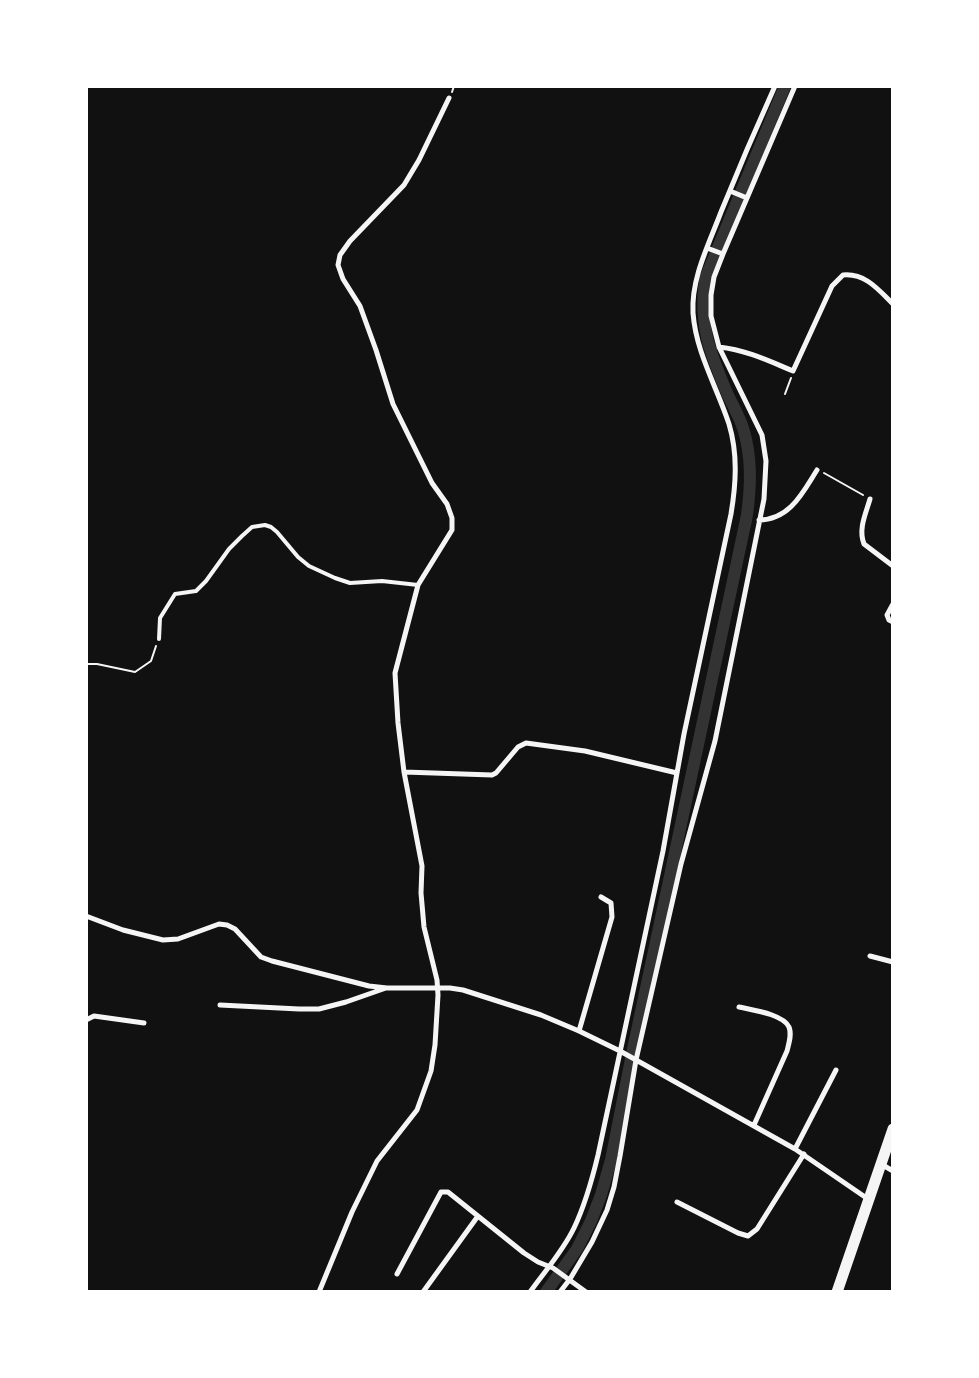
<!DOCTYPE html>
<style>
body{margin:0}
#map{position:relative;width:979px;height:1378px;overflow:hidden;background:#111;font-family:Mulish,sans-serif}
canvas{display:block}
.frame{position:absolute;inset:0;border:88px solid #fff;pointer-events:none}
</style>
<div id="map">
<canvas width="979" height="1378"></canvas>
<div class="frame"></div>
</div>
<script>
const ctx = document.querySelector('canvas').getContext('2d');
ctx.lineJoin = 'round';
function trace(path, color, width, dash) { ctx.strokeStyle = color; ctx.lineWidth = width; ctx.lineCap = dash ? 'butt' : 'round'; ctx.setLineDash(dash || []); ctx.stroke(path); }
const canal = new Path2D(`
 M546,1292L577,1249L591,1221L601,1195L611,1160L632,1054L747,515C751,485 752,457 743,428C739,416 732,404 727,393C709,350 699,326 705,279L785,86`);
const path = new Path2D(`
 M452,92L454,86
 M785,394L791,378
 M824,473L863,495
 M86,664H97L135,672L151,661L156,646`);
const service = new Path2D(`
 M159,639L160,618L175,594L196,591L206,581L229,549L242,536L252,527L265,525L271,527L277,532L298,557L309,566L335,578L350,583L382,581L418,585`);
const minor = new Path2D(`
 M730,191L747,198
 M707,248L723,254
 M719,347C746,350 769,361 793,371L832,286L843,275C865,273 878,289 893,304
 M870,499C866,513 858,529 864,544L893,566
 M759,520C790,520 803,492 817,470
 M893,604L887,615L889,620L893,622
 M404,772L492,775L496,773L518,747L526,743L585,751L677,773
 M86,916L123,930L163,940L178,939L219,924L227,925L235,929L261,957L272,961L369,986L387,988H450L463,990L541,1015L579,1031L620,1051L795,1149L868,1199
 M870,956L893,962
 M220,1005L299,1009H319L346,1002L386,988
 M739,1007C752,1010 783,1014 789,1027C792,1034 789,1043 787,1051L754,1125
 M86,1020L94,1016L144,1023
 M579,1031L612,917L611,903L601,897
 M795,1149L836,1070
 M881,1164L893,1171
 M677,1202L738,1233L748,1236L757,1229L804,1154
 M397,1274L441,1192H448L524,1253L538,1262L553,1268L586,1292
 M319,1292L352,1212L377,1161L417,1110L431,1071L435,1045L438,995L437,980L424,927L421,893L422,866L404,772L398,723L395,673L418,585L452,530V518L447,504L432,483L393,404L376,350L360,306L343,279L338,265L340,255L350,241L404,185L419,160L449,98
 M423,1292L478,1216
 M530,1292C545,1271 563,1251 574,1228C585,1205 592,1180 598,1155L663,851L684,734L731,514C736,484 738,454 729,424C717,387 696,353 693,313C691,278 709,244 721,212C738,170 756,128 775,86
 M560,1292L570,1279L592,1242L607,1210L614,1187L620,1156L636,1060L681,864L715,741L764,499L766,461L762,435L719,347L711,316V295L714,277L723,254L795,86`);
const primary = new Path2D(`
 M837,1292L893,1129`);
trace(canal, '#333', 12);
trace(path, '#f5f5f5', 2);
trace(service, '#f5f5f5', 4);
trace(minor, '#f5f5f5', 5);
trace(primary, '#f5f5f5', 11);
</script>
